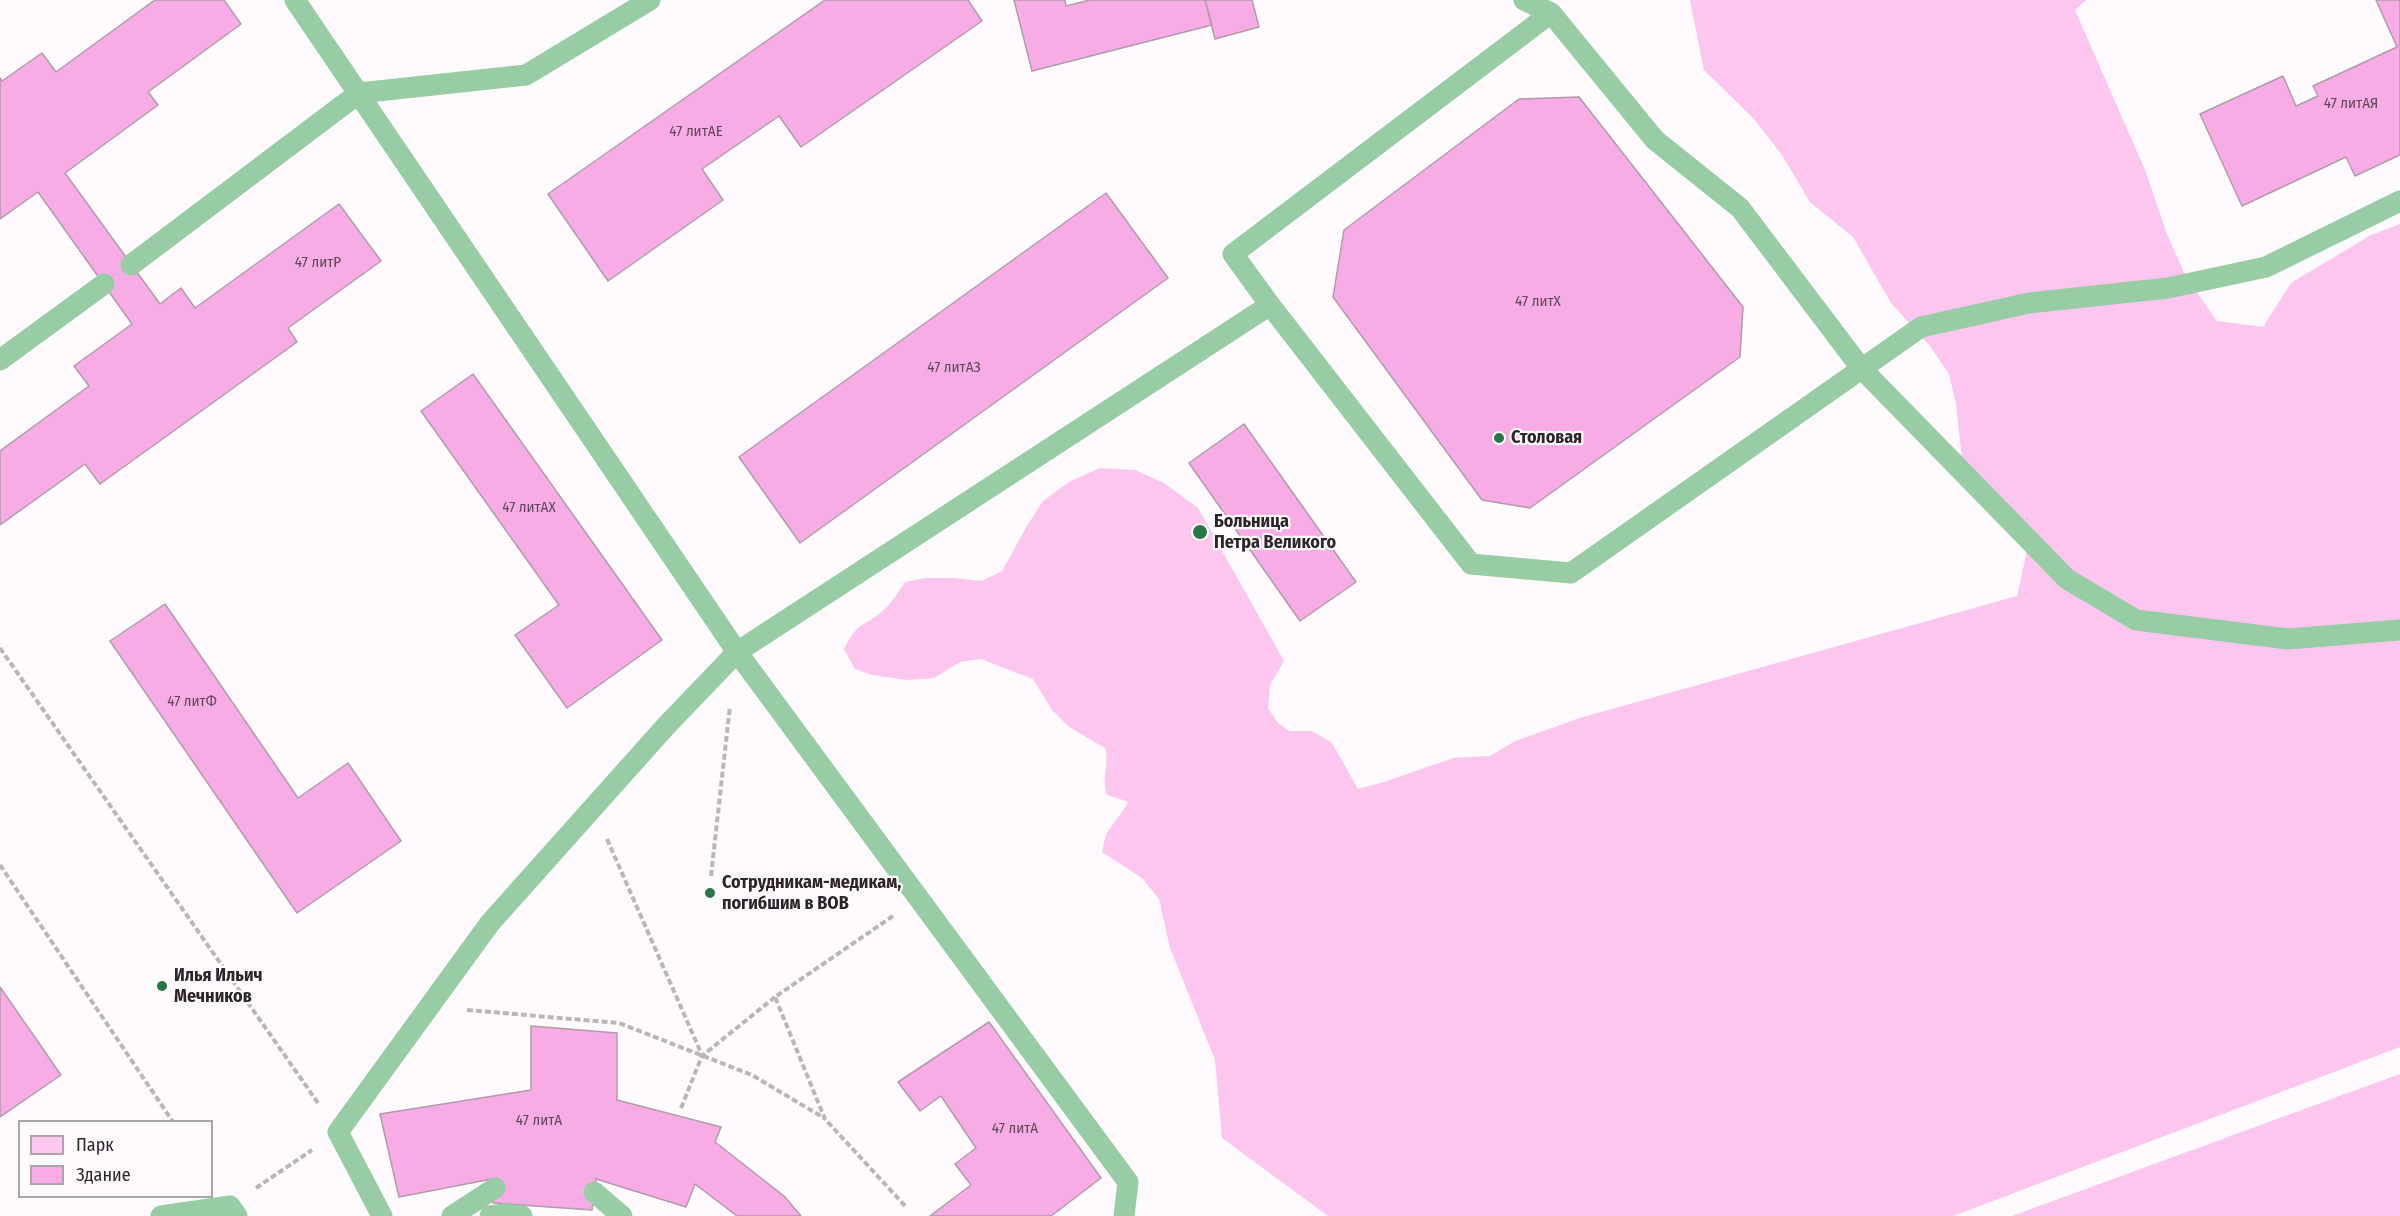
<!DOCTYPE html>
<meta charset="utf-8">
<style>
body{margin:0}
#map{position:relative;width:2400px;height:1216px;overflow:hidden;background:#fffafd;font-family:"Fira Sans Condensed",sans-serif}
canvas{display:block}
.legend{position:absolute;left:18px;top:1120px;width:195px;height:78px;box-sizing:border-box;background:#fffafd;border:2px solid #aba5a9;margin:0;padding:8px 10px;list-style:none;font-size:18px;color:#2e252b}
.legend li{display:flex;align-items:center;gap:12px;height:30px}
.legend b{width:30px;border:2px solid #aba5a9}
</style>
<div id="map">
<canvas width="2400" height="1216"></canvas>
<ul class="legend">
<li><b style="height:16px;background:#fdc6ee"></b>Парк</li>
<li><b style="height:16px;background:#f8ace5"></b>Здание</li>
</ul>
</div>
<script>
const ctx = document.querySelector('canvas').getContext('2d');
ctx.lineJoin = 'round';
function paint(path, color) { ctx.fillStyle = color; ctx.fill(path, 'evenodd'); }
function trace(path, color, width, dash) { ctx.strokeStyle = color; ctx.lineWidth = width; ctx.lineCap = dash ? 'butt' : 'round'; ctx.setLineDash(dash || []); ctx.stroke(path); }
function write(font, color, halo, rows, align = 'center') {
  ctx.font = font + ' "Fira Sans Condensed",sans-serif'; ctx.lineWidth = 4.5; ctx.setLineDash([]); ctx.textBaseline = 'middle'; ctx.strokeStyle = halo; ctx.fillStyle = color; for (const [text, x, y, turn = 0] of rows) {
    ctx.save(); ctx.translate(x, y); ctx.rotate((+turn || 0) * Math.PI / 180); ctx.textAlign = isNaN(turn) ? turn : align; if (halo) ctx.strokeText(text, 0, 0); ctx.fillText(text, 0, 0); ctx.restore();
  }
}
const green = new Path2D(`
 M1690,0H2086L2075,10L2145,170L2167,234L2186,277L2217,321L2263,327L2291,283L2371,235L2400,224V1047L1953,1216H1328L1222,1138L1215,1060L1170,948L1159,899L1142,878L1102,852L1106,834L1129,802L1107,795C1101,777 1110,763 1105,748L1069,727L1052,710L1033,679L981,659L960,662L934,678L907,680L872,675L855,669L844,649C858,620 865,627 885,609C892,602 899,591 905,582L925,578H953L982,581L1002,571L1027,526L1043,501L1069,482L1100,468L1135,470L1164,483L1198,508L1284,661L1270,685L1268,708L1278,723L1289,731H1312L1332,743L1358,789L1384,782L1453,758L1490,756L1515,741L1583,717L2017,596L2030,537L1962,459L1956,404L1949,374L1930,346L1891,303L1853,237L1810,202L1782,155L1754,119L1704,70Z
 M2400,1074V1216H2012Z`);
const building = new Path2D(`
 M155,0H224L241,24L148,92L158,105L65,173L160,304L181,288L195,308L339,204L381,261L288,328L297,342L100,484L85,464L0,525V451L89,386L74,366L132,324L38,192L0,219V78L2,81L42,53L56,72Z
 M825,0H968L982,21L801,147L779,116L702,169L723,200L608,281L548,194Z
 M1014,0H1065L1066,6L1090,0H1205L1212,25L1032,71Z
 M1205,0H1252L1259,27L1215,39Z
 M2376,0H2400V155L2355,176L2346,157L2242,206L2200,114L2283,76L2296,106L2318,96L2313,86L2397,47Z
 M1579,97L1743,307L1740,357L1530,508L1482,500L1333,297L1344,230L1519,99Z
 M1106,193L1168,278L800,543L739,457Z
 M473,374L662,640L567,708L515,635L559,605L421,411Z
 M1244,424L1356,582L1300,621L1189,463Z
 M165,604L298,798L348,763L401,841L297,913L110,641Z
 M0,987L61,1075L0,1117Z
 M989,1022L1101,1178L1051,1216H930L971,1185L955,1164L976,1148L941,1096L920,1111L898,1082Z
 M531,1026L617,1033V1100L721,1127L715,1142L784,1196L801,1216H737L695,1184L686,1207L596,1179L592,1210L493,1203L497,1178L399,1197L380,1114L531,1090Z`);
const path = new Path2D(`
 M0,648L318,1103
 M607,839L702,1055
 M0,865L173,1122
 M711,876L730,706
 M893,916L775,997L825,1119L907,1208
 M467,1010L619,1023L752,1075L824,1118
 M681,1108L702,1056L775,997
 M256,1188L312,1150`);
const lane = new Path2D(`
 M295,0L737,652L1128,1182L1124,1216
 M1524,0L1551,13L1655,140L1740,208L1861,368L2067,579L2136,620L2288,639L2400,630
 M131,265L359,93L526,75L650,0
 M1270,305L1233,254L1551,13
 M0,360L104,284
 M594,1192L622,1216
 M161,1216L230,1206L237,1216
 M382,1216L338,1132L490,923L666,726L737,652L1270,305L1471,564L1571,573L1921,327L2029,303L2168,288L2266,267L2400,201
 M452,1216L495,1188
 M490,1216L505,1214L522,1216`);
const markers = [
 [1499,438,6,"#297747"],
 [1200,532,8,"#297747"],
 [710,893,6,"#297747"],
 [162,986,6,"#297747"]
];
const numberNames = [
 ["47 литАЯ",2351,104],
 ["47 литАЕ",696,132],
 ["47 литР",318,263],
 ["47 литХ",1538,302],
 ["47 литАЗ",954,368],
 ["47 литАХ",529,508],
 ["47 литФ",192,702],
 ["47 литА",539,1121],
 ["47 литА",1015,1129]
];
const poiNames = [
 ["Столовая",1511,438],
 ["Больница",1214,522],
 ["Петра Великого",1214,543],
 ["Сотрудникам-медикам,",722,883],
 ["погибшим в ВОВ",722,904],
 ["Илья Ильич",174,976],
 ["Мечников",174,997]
];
paint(green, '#fdc6ee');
paint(building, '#f8ace5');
trace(building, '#b09baa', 1.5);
trace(path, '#bbb5b9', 4, [6, 3]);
trace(lane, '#97cca5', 21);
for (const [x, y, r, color] of markers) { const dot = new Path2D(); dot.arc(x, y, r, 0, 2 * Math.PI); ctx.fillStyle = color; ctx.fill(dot); trace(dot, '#fffafd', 2); }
write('15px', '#60475a', null, numberNames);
write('bold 18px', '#2e252b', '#fffafd', poiNames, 'left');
</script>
